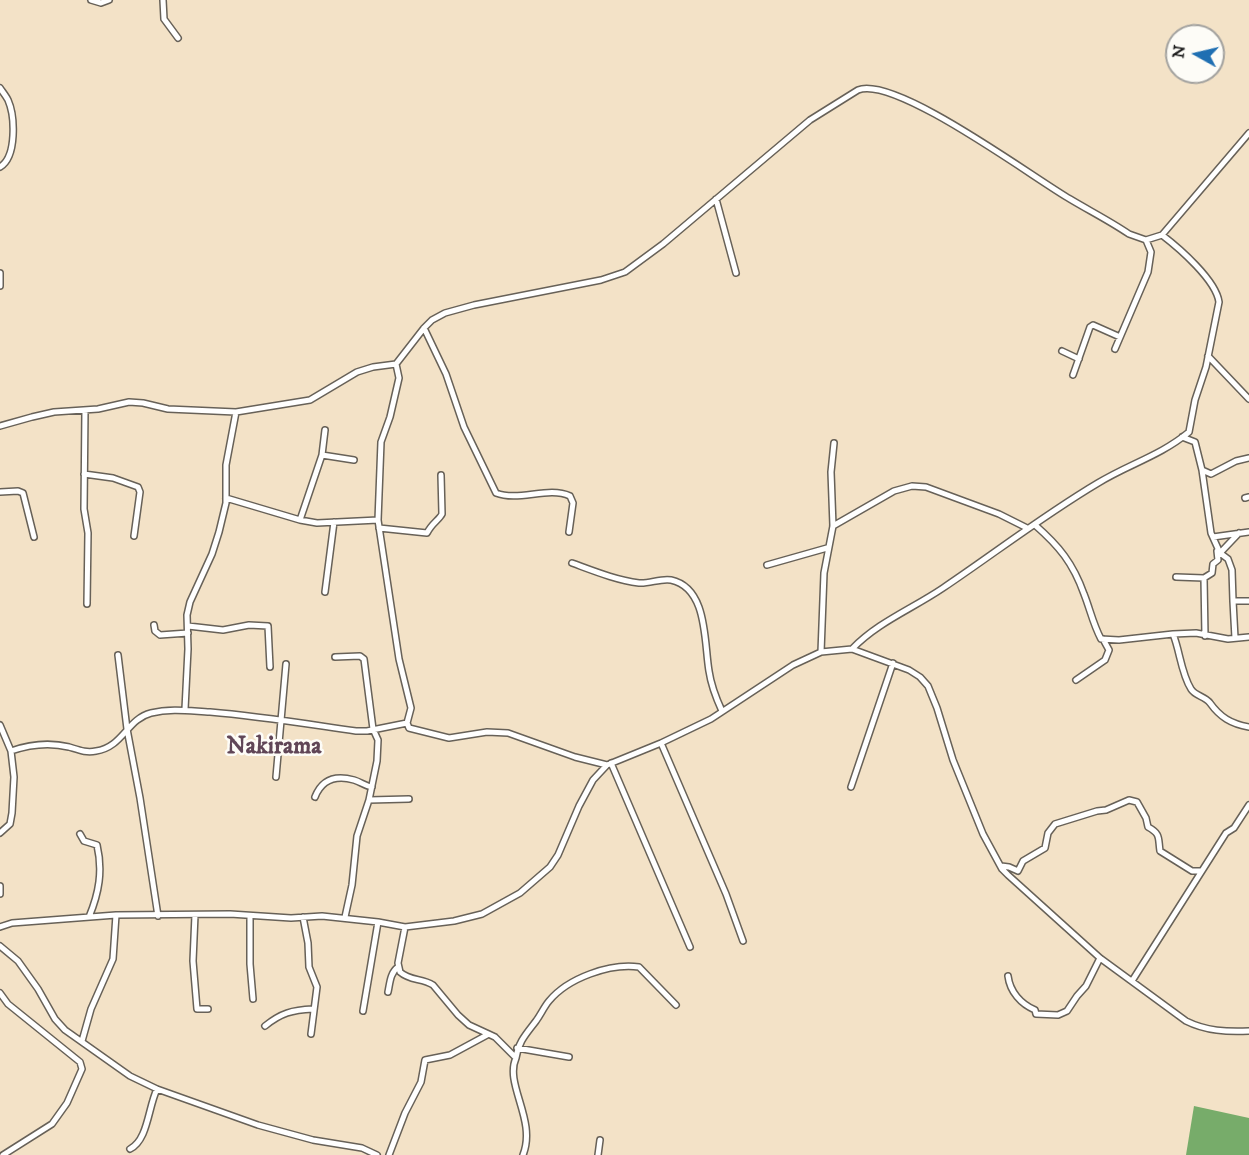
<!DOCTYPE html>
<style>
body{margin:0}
#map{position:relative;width:1249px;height:1155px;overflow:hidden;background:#f3e2c7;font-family:"IM FELL DW Pica",serif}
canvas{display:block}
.north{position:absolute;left:1165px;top:24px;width:60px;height:60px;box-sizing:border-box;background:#fdfcf7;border:2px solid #a3a29f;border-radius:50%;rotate:278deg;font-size:16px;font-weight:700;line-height:24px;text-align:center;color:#1c1c1c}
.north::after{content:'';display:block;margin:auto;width:21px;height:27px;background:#1f6fb2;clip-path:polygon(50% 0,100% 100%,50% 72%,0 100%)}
</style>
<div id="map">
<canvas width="1249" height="1155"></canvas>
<div class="north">N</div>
</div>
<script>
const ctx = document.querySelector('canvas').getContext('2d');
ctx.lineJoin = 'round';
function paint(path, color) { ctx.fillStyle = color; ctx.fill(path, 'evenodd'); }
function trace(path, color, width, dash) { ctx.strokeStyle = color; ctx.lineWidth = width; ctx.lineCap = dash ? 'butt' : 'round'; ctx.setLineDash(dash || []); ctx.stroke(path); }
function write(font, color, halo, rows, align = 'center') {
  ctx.font = font + ' "IM FELL DW Pica",serif'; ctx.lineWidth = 5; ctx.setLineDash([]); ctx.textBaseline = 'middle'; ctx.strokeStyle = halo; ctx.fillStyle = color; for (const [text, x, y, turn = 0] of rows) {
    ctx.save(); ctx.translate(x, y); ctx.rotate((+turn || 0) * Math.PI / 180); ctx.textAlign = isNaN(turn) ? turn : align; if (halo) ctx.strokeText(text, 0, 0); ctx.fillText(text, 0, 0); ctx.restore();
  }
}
const forest = new Path2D(`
 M1194,1106L1249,1118V1155H1186Z`);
const minor = new Path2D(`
 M91,0L101,3L109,0
 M163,0L164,19L178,38
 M0,88C2,91 6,96 8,100C15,116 17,157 0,167
 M716,199L736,273
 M1162,235L1249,133
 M0,273V286
 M424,328L446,374L464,427L496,493C519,502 548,486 570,496L573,503L569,532
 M1115,349L1148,272L1151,252L1146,240
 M1062,351L1079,359
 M1208,356L1249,399
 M396,364L399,378L390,417L381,442L378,520L399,659L411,708L407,723
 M1073,375L1090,327L1093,325L1120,337
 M85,410L84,509L88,533L87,604
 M0,426L32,417L54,412L98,409L129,402L143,403L168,409L236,412L310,400L357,372L373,367L396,364L424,328L432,320L445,313L474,305L601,280L625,272L663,244L810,120L858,90C895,75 1032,177 1070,199C1090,211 1110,221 1129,234L1146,240L1162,235C1179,248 1216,280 1219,302L1206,367L1195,400L1189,432C1160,456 1129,464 1098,483C1044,515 995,553 943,588C912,609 878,622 852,649
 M1182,437L1195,442L1202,470L1211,474L1236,461L1249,458
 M322,455L354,460
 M1202,470L1211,533L1220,553L1228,559L1232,570L1233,601H1249
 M84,474L113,478L138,487L140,492L134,536
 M0,492L18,491L23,493L34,537
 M226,498L300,520L317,523L378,520
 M1245,498L1249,497
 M300,520L322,455L325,430
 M1035,525C1059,546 1073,563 1084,594C1090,609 1093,624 1101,639L1119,640L1173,634C1180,651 1181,673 1191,689C1195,696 1205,696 1210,703C1220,717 1231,724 1249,727
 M833,526L894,491L912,486L926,487L999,514L1027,528
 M379,528L427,533C432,523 439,520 442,514L441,475
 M1213,537L1249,532
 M1220,553L1239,533
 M572,563C594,571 616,580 639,583C649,584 661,578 671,580C708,588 704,642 709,671C711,685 716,698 722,711
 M767,565L827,548
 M1176,577L1204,578
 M325,592L334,522
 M1233,601L1235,638
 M154,625L155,631L160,635L188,633
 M188,626L223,630L249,625L268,626L270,667
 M1173,634L1196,633L1228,639L1249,637
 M1205,636L1204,578L1212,573L1213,564L1218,560L1217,551
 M821,652L824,573L833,526L831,472L834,443
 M118,655L127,729L140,798L158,916
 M335,657L360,656L364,659L373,729L378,740L377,761L369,800L357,836L352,885L345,917
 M1076,680L1105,660L1109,650L1103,639
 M185,709L188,649L187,615L190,602L212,554L219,532L226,503V465L236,412
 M0,725L11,751L14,777L12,813L10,824L0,833
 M661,743L726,894L743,941
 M11,751C31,744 49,742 69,747C79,750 86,753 96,751C123,747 127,719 151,713C171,708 190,711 210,712C259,716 307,724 356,731H367L407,723L409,728L449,738L487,732L508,733L575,757L607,765
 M611,763L690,947
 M276,777L286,664
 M851,787L893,663
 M315,797C322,779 336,775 354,780C361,782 365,786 372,787
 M369,800L409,799
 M80,834L84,841L97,845C103,871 99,893 89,917
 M1001,866L1009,867L1018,871L1023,861L1045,848L1048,833L1055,824L1097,811L1106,810L1129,800L1137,802L1146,818L1148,827C1161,834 1158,838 1160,851L1192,871H1200
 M0,886V894
 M195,915L193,961L197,1009H208
 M250,916V964L253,999
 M303,917L308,943L309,967L317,987L311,1034
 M0,927L12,923L116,915L230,914L291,918L322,916L378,922L405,927L454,921L482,914L520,893L550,867L558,855L579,806L593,780L607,765L661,743L711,719L793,665L821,652L852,649L909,670L920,677L928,686L937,708L953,760L983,834L1002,869L1008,875L1100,958L1186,1021C1206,1031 1227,1032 1249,1031
 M405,927L398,963L400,972C410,981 422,978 433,985L458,1015L469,1025L495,1037L516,1058C504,1084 537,1120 523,1155
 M0,946L18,961L38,989L55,1019L65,1030L130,1076L157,1089L258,1125L313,1140L362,1148L377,1155
 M1008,976C1010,992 1021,1004 1035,1010L1036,1014L1058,1015L1067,1011L1077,996L1086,986L1100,958
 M1132,981L1226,833L1234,828L1249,805
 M388,992C390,983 390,973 398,967
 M0,993L8,1004L80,1062L82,1069L67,1103L52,1124L3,1155
 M363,1011L378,922
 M265,1026C281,1013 292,1010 313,1009
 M82,1041L91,1009L113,959L116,915
 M517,1048L569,1057
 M516,1058C518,1042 527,1033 536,1021C541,1014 544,1007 549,1001C568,978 610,963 639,967L676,1005
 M130,1149C148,1140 148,1108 157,1089
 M389,1155L405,1113L421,1082L425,1060L450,1055L487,1035
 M598,1155L600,1140`);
const quarterNames = [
 ["Nakirama",274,748]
];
paint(forest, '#77ac6a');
trace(minor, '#676158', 8);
trace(minor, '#fff', 5);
write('bold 24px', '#604657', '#fdfcf7', quarterNames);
</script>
